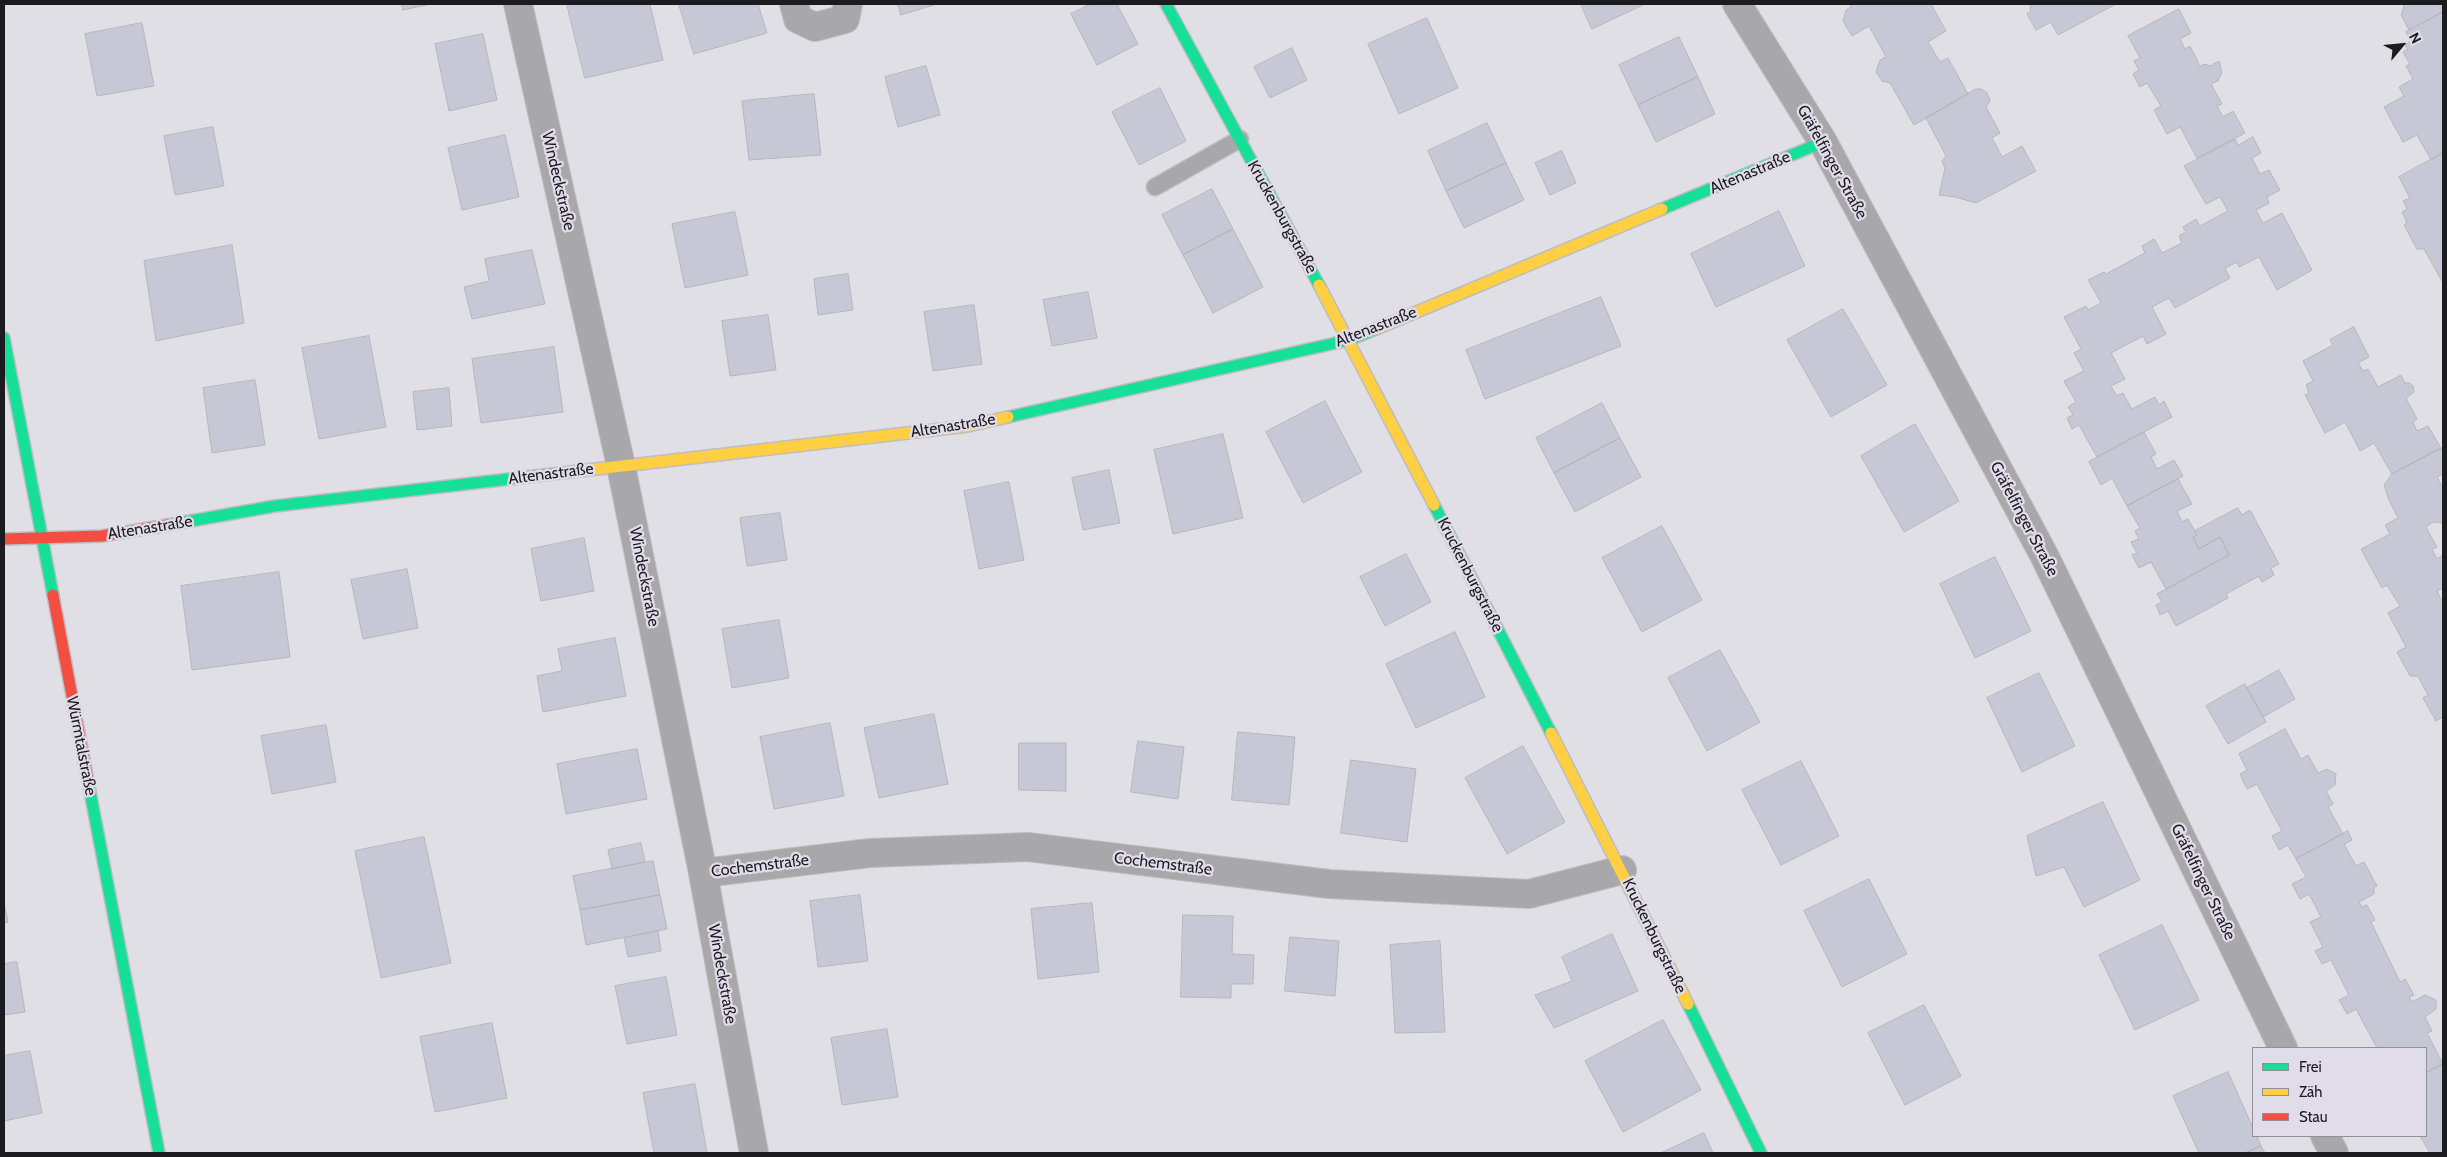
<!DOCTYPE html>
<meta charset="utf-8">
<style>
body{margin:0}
#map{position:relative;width:2447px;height:1157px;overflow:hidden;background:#e1dfe6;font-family:Cabin,sans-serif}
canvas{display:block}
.frame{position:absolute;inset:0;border:5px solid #1c1b20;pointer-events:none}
.legend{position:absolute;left:2252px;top:1047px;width:175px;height:90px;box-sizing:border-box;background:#e0dce9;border:1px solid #928f99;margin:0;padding:6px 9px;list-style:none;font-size:15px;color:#1c1b20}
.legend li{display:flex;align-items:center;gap:10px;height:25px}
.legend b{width:25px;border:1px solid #928f99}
.north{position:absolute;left:2377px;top:20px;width:50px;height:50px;-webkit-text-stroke:4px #e0dce9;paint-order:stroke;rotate:62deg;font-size:14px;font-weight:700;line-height:20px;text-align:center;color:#1c1b20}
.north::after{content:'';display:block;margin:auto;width:18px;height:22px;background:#1c1b20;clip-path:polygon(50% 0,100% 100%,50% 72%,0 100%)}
</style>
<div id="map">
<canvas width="2447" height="1157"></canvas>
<div class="frame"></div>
<ul class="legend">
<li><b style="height:6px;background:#16e098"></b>Frei</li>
<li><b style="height:6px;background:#ffcf43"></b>Zäh</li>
<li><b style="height:6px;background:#f24e42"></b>Stau</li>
</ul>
<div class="north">N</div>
</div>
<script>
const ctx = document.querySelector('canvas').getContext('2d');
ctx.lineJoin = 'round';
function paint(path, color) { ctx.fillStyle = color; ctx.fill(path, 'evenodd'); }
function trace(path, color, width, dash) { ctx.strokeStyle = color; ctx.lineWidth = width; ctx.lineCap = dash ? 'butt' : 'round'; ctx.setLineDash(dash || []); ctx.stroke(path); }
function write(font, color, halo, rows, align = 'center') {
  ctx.font = font + ' Cabin,sans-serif'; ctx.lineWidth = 4.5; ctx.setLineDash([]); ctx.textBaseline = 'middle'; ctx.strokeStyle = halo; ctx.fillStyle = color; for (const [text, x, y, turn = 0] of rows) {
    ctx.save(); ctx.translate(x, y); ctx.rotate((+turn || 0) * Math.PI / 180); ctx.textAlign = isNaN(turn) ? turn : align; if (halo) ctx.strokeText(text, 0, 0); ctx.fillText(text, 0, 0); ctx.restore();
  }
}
const building = new Path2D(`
 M402,4H431L403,10Z
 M567,4H650L663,60L585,78Z
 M679,4H758L767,33L694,54Z
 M898,4H937L901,15Z
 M1091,4H1117L1138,44L1097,65L1071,14Z
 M1581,4H1645L1592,29Z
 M1850,4H1931L1946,31L1928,42L1940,62L1948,58L1968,94L1914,125L1890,83L1882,81L1876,72L1880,60L1886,57L1869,26L1852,36L1843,21L1846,10L1851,7Z
 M2031,4H2116L2058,35L2051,22L2036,30L2027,14L2030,12Z
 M2403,4H2443V12L2409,30L2401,15L2404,7Z
 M2179,9L2191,33L2180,39L2185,49L2190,46L2200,66L2205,64L2210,66L2219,61L2222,72L2218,81L2211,84L2222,104L2217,106L2223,117L2233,111L2245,133L2197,158L2180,127L2167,134L2154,110L2161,106L2147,83L2140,87L2133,74L2139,70L2134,61L2140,58L2128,36Z
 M2443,12V153L2431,160L2417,135L2403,142L2384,107L2404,96L2399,87L2413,79L2406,66L2410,64L2403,52L2408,49L2405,45L2411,41L2406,32Z
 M1427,18L1458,88L1399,114L1368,44Z
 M142,23L154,86L97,96L85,34Z
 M483,34L497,100L449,111L435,44Z
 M1679,37L1698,77L1638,105L1619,65Z
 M1292,48L1307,80L1270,98L1254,67Z
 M926,66L940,115L898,127L885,77Z
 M1698,77L1715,114L1656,142L1638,105Z
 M1160,88L1186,141L1139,165L1112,112Z
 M1976,89H1982L1987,93L1990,101L1986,107L2000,133L1992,138L2002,157L2022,146L2036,171L1976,203L1955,197L1939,195L1945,168L1942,161L1946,156L1926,118Z
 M814,94L821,155L749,160L742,101Z
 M1487,123L1506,163L1446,191L1428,151Z
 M213,127L224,186L175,195L164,136Z
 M505,135L519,197L462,210L448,148Z
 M2253,137L2261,153L2252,158L2260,174L2269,170L2280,190L2267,197L2269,203L2256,210L2263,223L2282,213L2312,270L2277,290L2259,257L2239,267L2237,262L2225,268L2230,278L2175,308L2169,298L2152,307L2166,334L2147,344L2143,336L2111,353L2125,379L2111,386L2117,396L2123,393L2132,409L2155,397L2159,405L2164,401L2172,417L2097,457L2079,425L2072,429L2067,418L2073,415L2068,407L2076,402L2064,381L2084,371L2074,353L2081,349L2064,317L2086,306L2088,310L2101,303L2088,280L2104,272L2106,274L2145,253L2142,246L2154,239L2162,253L2182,243L2179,236L2186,232L2183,227L2196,219L2200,226L2228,211L2220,197L2206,204L2184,166L2235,139L2238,145Z
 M1562,151L1576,183L1550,195L1535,163Z
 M2443,153V281H2442L2424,249H2417L2404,225L2407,223L2402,212L2407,209L2403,201L2410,198L2399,177Z
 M1506,163L1524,200L1464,228L1446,191Z
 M1212,189L1233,229L1183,255L1162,215Z
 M1779,211L1805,266L1716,307L1691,254Z
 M735,212L748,275L685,288L672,224Z
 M1233,229L1263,287L1213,313L1183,255Z
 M232,245L244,323L156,341L144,261Z
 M532,250L545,304L472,319L464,287L489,281L485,259Z
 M848,274L853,310L818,315L814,279Z
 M1088,292L1097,338L1052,346L1043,300Z
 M1601,297L1621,346L1485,399L1466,350Z
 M974,305L982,364L933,371L924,312Z
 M1843,309L1887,385L1831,417L1787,340Z
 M768,315L776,370L730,376L722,321Z
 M2354,327L2369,357L2358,363L2363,371L2368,369L2378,387L2401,375L2405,383H2409L2413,386L2414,392L2406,398L2417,419L2413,422L2417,431L2428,426L2441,448L2392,474L2374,443L2360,451L2345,422L2325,433L2305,395L2309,393L2306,385L2313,381L2303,361L2333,345L2330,340Z
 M369,336L386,427L319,439L302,348Z
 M554,347L563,412L481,423L472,359Z
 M255,380L265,445L212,453L203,388Z
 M449,388L452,426L417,430L413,392Z
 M1325,401L1362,472L1303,503L1266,432Z
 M1602,403L1620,438L1554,473L1536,438Z
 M1915,424L1959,501L1904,532L1861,456Z
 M2144,432L2156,454L2151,457L2157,469L2174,460L2183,476L2127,506L2112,478L2101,485L2089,462Z
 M1223,434L1243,518L1173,534L1154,450Z
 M1620,438L1641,477L1575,512L1554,473Z
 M2441,448L2443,452V474L2437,477L2443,488V523L2433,522L2426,527L2437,547L2432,549L2437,559L2443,555V588L2437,591L2443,603V717L2436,721L2423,698L2428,695L2418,676H2410L2397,652L2406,647L2388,613L2400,606L2387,585L2382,588L2361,549L2390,534L2385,525L2398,518L2389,500L2384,485L2392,474Z
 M1109,470L1120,523L1083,530L1072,478Z
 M2178,479L2192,504L2177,511L2182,522L2188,519L2197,535L2193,537L2199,549L2220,537L2229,555L2166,589L2151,562L2139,568L2132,555L2137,553L2131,542L2139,539L2135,531L2140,528L2127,506Z
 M1009,482L1024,560L979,569L964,491Z
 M2238,508L2242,515L2250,510L2279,564L2271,568L2274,575L2262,582L2259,576L2226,594L2228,598L2176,626L2168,611L2160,615L2156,605L2162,602L2157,594L2229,555L2220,537L2199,549L2193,537L2197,535L2195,531Z
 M780,513L787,560L747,566L740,518Z
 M1662,526L1702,600L1642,632L1602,558Z
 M584,538L594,591L541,601L531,549Z
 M1406,554L1431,602L1385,626L1360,577Z
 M1995,557L2031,631L1975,658L1940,584Z
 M407,569L418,628L363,639L351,580Z
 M279,572L290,657L192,670L181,586Z
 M779,620L789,678L732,688L722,629Z
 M1455,632L1485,697L1416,728L1386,664Z
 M615,638L626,696L543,712L537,676L562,671L558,649Z
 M1720,650L1760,722L1707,751L1668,678Z
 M2279,670L2295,699L2263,717L2247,688Z
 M2039,673L2075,746L2022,772L1987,698Z
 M2245,684L2266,722L2228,744L2206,706Z
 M934,714L948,784L879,798L864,728Z
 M830,723L844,796L774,809L760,737Z
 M326,725L336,782L272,794L261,736Z
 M2285,729L2301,759L2308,755L2318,773L2327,769L2336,774L2335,785L2326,791L2333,804L2328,807L2343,834L2296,859L2288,845L2279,850L2272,836L2282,831L2257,784L2247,789L2240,774L2247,770L2239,754Z
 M1238,732L1295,737L1289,805L1232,800Z
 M1138,741L1184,747L1178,799L1131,792Z
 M1019,743H1066V791L1019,790Z
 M1523,746L1565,822L1507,854L1465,778Z
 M637,749L647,799L566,814L557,764Z
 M1351,760L1416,769L1407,842L1341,833Z
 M1801,761L1839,836L1781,865L1742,790Z
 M2103,802L2140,880L2084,907L2064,867L2036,876L2027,836Z
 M2348,831L2352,840L2344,844L2356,866L2364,862L2377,886L2374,887V894L2359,902L2362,907L2367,905L2375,920L2371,922L2400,982L2405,979L2410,988L2414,995L2409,997L2412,1002L2425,995L2436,1000V1009L2425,1017L2432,1031L2427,1033L2443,1064L2426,1073V1048H2377L2356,1009L2347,1014L2339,1000L2349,995L2331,960L2322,964L2315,951L2323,947L2310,922L2321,917L2309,894L2300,899L2292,884L2306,877L2296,859Z
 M424,837L451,963L381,978L355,851Z
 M641,843L645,862L612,869L608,850Z
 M653,861L660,895L580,910L573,876Z
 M1869,879L1907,954L1842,987L1804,911Z
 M660,895L667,929L586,945L580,910Z
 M860,895L868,961L818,967L810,901Z
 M4,903L8,922L4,923Z
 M1092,903L1099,972L1038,979L1031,909Z
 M1183,915L1233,916L1232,954L1254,955L1253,984H1231V998L1181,997Z
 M2162,925L2199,1000L2135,1030L2099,955Z
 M658,931L661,951L628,957L624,938Z
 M1612,934L1638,991L1554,1028L1535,995L1572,981L1562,957Z
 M1290,937L1339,941L1335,996L1285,991Z
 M1440,941L1445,1032L1395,1033L1390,945Z
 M17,962L25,1012L4,1015V964Z
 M666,977L677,1035L627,1044L615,986Z
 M1924,1005L1961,1076L1905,1105L1868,1033Z
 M1663,1020L1701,1090L1623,1132L1585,1061Z
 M492,1023L507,1098L435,1112L420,1037Z
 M887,1029L898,1097L842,1105L831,1038Z
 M30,1051L42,1113L4,1121V1056Z
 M2443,1064V1153H2430L2420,1136H2426V1073Z
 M2228,1072L2253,1128V1136H2257L2261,1146L2245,1153H2199L2173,1096Z
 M695,1084L707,1153H654L643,1093Z
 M1704,1133L1713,1153H1661Z
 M2261,1146L2265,1153H2245Z`);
const lane = new Path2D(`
 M1155,187L1240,139`);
const street = new Path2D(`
 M518,4L621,466L703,873L754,1153
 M794,4L798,19L815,27L845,19L848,4
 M1737,4L1823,142L2045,557L2283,1048
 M703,873L870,853L1028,847L1329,884L1529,894L1622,870
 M2325,1136L2334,1153`);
const fast = new Path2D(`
 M1166,4L1319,285
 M1662,209L1823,142
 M4,338L53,595
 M1008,417L1349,340L1376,329
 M1434,505L1551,733
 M168,525L275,506L579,471
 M88,781L159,1153
 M1688,1004L1761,1153`);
const slow = new Path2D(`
 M1319,285L1434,505
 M1376,329L1662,209
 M579,471L968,426L1008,417
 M1551,733L1688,1004`);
const jam = new Path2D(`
 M4,539L102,536L168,525
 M53,595L88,781`);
const streetNames = [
 ["Gräfelfinger Straße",1832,162,61],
 ["Altenastraße",1750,173,-23],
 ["Windeckstraße",558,181,77],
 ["Kruckenburgstraße",1282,217,61],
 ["Altenastraße",1376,327,-21],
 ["Altenastraße",953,426,-9],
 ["Altenastraße",551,474,-7],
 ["Gräfelfinger Straße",2024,519,62],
 ["Altenastraße",150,528,-9],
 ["Kruckenburgstraße",1470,575,63],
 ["Windeckstraße",644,577,79],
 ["Würmtalstraße",81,746,79],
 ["Cochemstraße",1163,864,7],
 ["Cochemstraße",760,866,-7],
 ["Gräfelfinger Straße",2203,882,64],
 ["Kruckenburgstraße",1654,936,64],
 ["Windeckstraße",722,974,80]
];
paint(building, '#c6c8d5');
trace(building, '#b6b6bb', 1);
trace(lane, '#bebdc2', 19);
trace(street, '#bebdc2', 30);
trace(fast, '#bebdc2', 14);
trace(slow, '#bebdc2', 14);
trace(jam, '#bebdc2', 14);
trace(lane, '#a8a7aa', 16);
trace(street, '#a8a7aa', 28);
trace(fast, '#16e098', 11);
trace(slow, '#ffcf43', 11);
trace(jam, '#f24e42', 11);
write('16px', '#1c1b20', '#e0dce9', streetNames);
</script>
